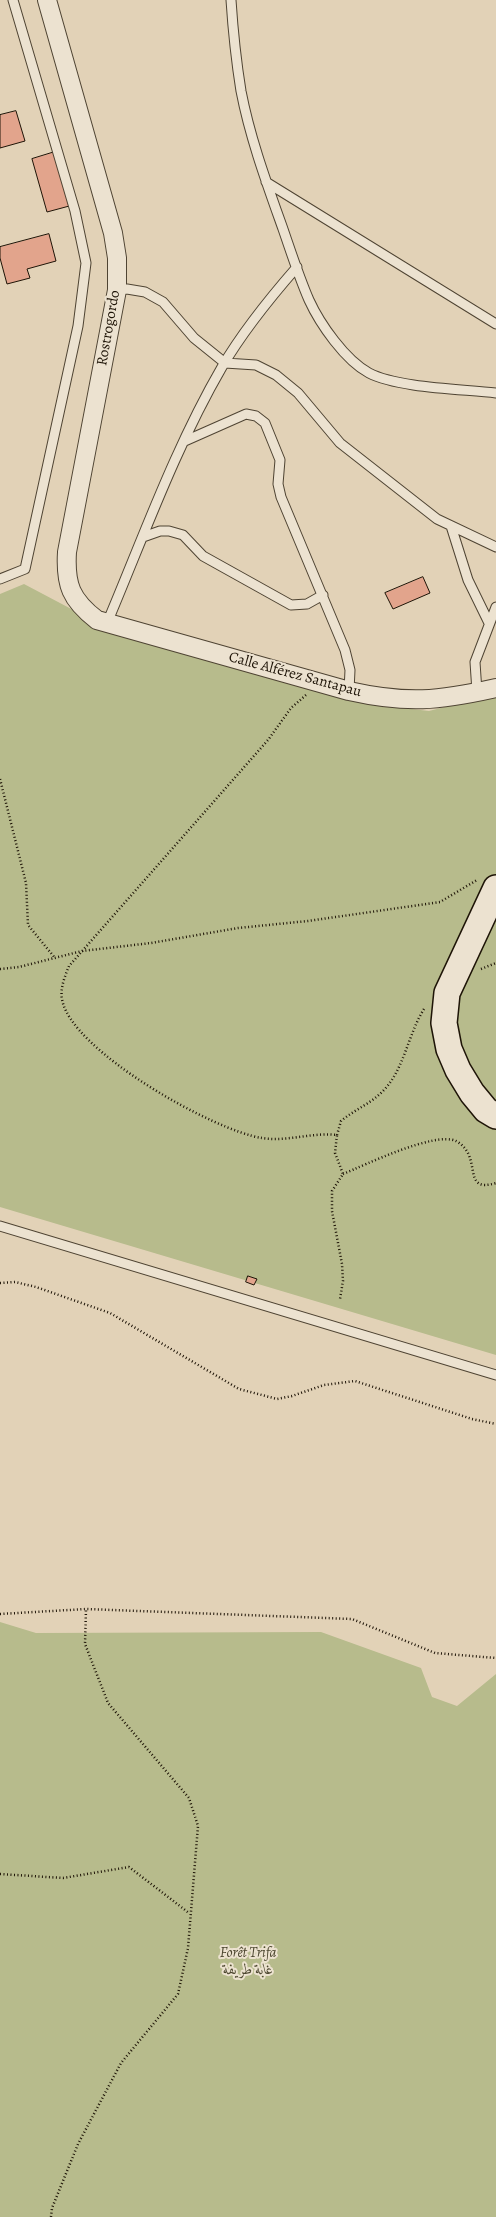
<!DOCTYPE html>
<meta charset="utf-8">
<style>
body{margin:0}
canvas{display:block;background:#e2d2b7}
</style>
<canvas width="496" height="2217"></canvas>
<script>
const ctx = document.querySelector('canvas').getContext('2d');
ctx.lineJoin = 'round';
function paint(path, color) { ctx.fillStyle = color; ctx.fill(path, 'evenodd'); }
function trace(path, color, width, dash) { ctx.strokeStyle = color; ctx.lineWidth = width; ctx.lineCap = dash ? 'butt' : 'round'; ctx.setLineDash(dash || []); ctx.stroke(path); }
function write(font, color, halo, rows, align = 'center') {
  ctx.font = font + ' Alegreya,Amiri,serif'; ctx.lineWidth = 4; ctx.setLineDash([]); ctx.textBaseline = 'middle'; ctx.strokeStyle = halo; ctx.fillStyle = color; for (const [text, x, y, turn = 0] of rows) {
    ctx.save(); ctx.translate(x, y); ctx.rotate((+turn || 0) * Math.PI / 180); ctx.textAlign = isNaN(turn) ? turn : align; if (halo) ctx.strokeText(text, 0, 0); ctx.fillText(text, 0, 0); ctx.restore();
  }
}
const green = new Path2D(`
 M24,584L77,612L327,692L377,705L429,711L496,694V1355L0,1207V594Z
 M0,1622L36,1633L321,1632L421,1668L432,1697L457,1706L496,1674V2217H0Z`);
const building = new Path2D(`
 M16,111L25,141L0,148V115Z
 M58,151L73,205L47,212L32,159Z
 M49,234L56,261L27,269L30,278L7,284L0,258V247Z
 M423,577L430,593L393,609L385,593Z
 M248,1276L257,1279L254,1285L246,1282Z`);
const path = new Path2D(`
 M306,695L291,708L268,740L69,966C65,976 60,988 62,999C70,1050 214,1131 262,1138C288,1142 312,1132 337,1135L335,1153L343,1174L332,1191V1211L342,1264L343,1281L340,1299
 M0,779L26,883L28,925L55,958
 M0,969L19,967L82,951L151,943L238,928L308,921L440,902L477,880
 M481,969L496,963
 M337,1135L341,1121C354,1110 370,1104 382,1092C404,1071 408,1034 424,1009
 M343,1174C365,1165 435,1131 456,1141C484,1156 460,1194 496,1183
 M0,1283L15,1282L36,1287L110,1313L239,1389L277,1399L292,1396L324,1385L355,1381L472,1419L496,1424
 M0,1614L86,1609L352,1619L435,1653L496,1658
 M0,1874L63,1878L129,1867L189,1913
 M51,2217L52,2208L78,2144L121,2063L178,1994L188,1948L198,1826L189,1798L108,1703L85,1644L86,1609`);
const lane = new Path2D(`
 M231,0C233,31 236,60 241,91C250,138 267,184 283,229C291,252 299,277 309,300C320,324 345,360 369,373C398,388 462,389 496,393
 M266,182L496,324
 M117,290L127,289L145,292L163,302L194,338L225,363L256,365L276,375L298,393L340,443L437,519L496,547
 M185,441L246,414L256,416L265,423L280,460L278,484L281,497L345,650L350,670L349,691
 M451,526L468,580L489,623
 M143,537L160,531H169L183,535L203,556L291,605L307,604L323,595
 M0,579L25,569L78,326L86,263L75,211L13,0
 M107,623C143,538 175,448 222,367C243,331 269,299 297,267
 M477,692L475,662L496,607
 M0,1226L496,1375`);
const street = new Path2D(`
 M47,0L113,233L117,258V290L67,552C65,585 71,600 97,620L349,691C407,704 438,701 496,688`);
const secondary = new Path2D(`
 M496,888L447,993L444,1023L449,1049L458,1070L472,1093L486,1110L496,1116`);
const streetNames = [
 ["Rostrogordo",109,328,-80],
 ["Calle Alférez Santapau",295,675,15]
];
const parkNames = [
 ["Forêt Trifa",248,1953],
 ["غابة طريفة",248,1970]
];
paint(green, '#b7bb8c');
paint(building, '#e2a48c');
trace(building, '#1e1407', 1);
trace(lane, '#4f4433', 11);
trace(street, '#4f4433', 20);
trace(secondary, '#1e1407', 28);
trace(path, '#1e1407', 2.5, [1, 2.5]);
trace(lane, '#ece2d0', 9);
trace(street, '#ece2d0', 18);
trace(secondary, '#ece2d0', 25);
write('15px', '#1e1407', '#ece2d0', streetNames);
write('italic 15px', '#4c462f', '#ece2d0', parkNames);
</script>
